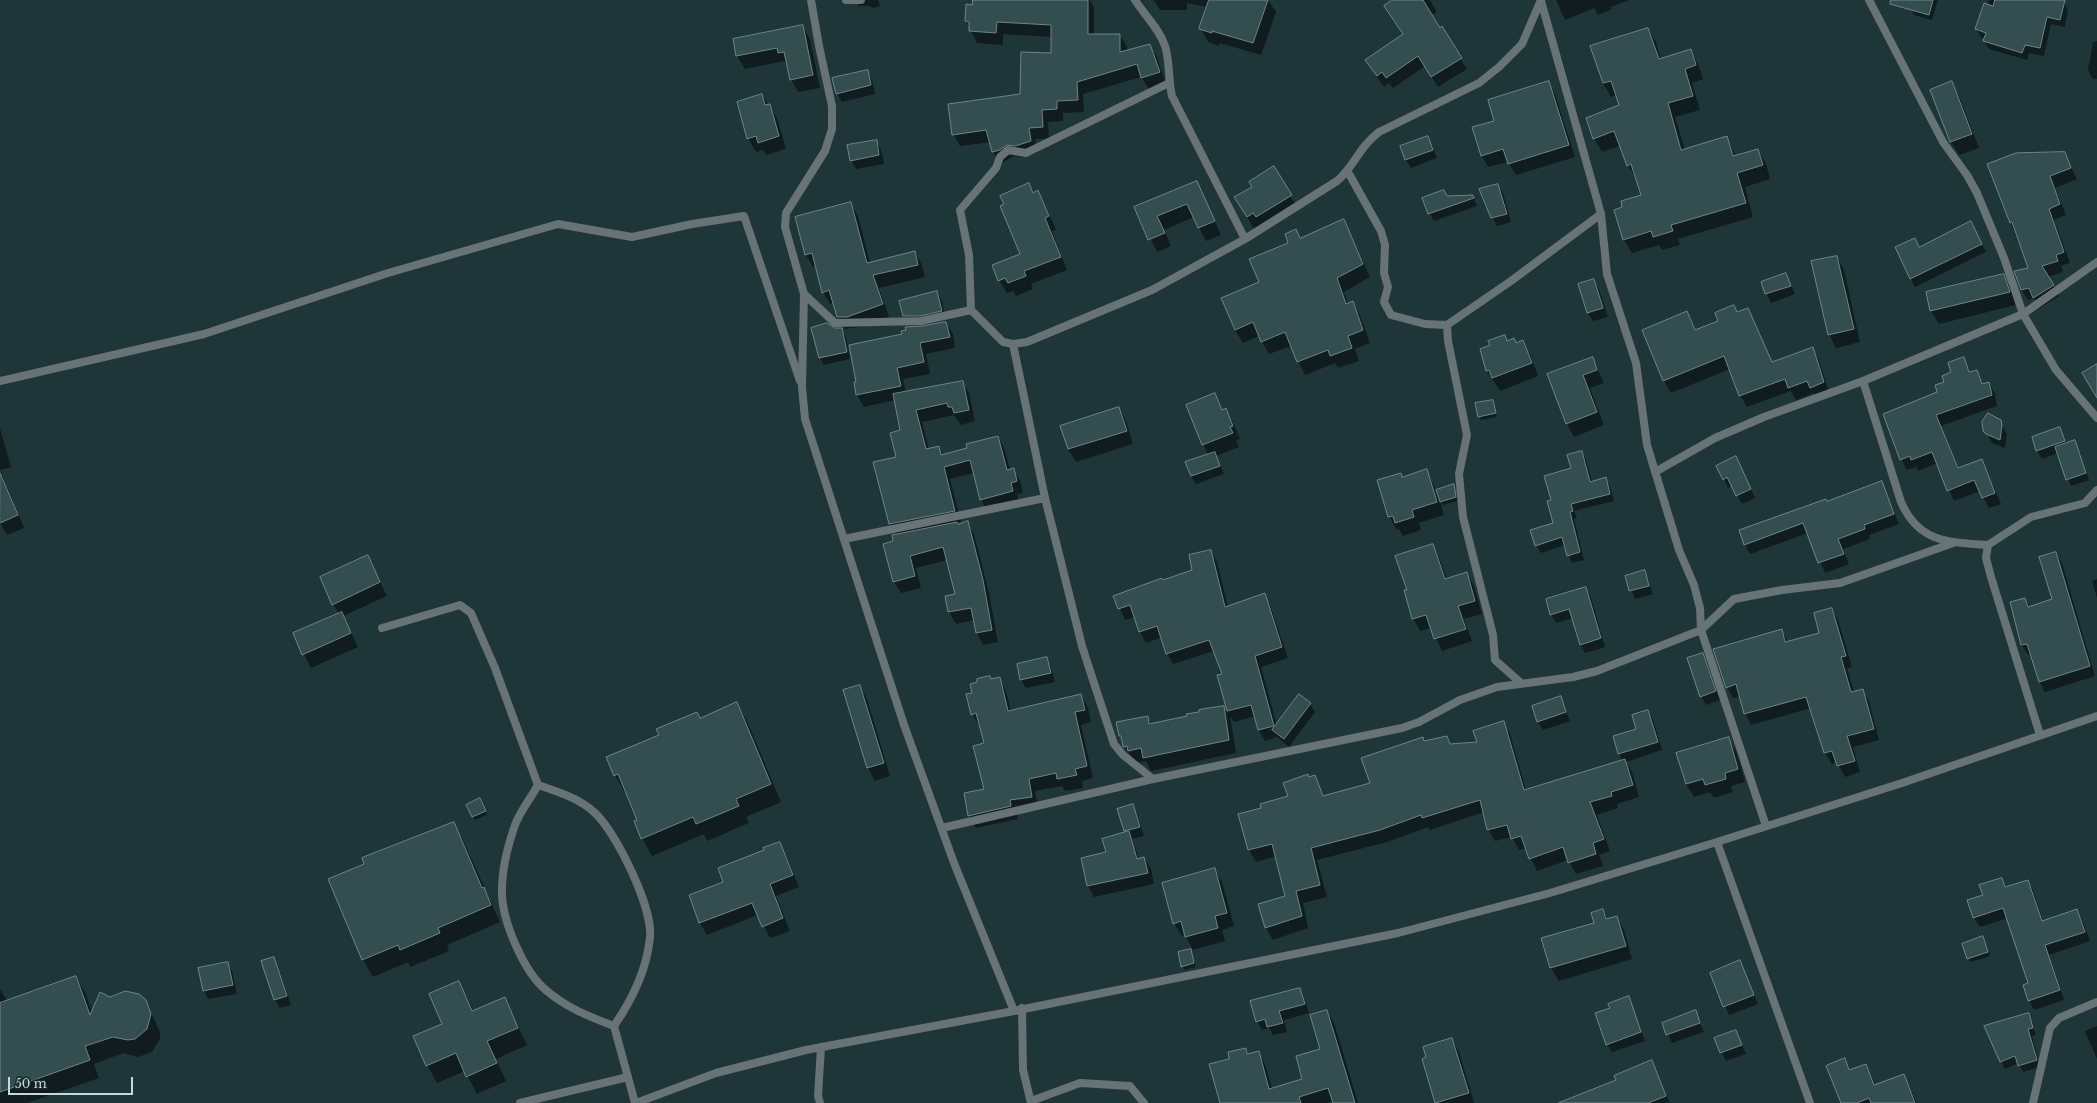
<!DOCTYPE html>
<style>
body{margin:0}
#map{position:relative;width:2097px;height:1103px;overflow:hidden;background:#1e3638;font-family:"Libre Baskerville",serif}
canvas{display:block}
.scale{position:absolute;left:8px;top:1077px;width:125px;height:18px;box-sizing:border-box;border:2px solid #c9d7d8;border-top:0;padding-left:5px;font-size:12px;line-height:14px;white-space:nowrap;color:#c9d7d8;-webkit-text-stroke:3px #142c2e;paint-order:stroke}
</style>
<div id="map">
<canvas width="2097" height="1103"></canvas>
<div class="scale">50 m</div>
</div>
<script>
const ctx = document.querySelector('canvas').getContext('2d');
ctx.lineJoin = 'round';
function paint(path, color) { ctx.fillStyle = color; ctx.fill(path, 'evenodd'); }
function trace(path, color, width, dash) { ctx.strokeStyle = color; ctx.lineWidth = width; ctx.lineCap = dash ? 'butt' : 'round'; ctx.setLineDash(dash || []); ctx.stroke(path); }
const shadow = new Path2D(`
 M856,0H878L880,6L873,8L869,6H859Z
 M974,0H1090L1094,8V35H1120L1127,47V51L1150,45L1157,57L1166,84L1149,89L1141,77L1083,94L1084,112L1063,113V121L1048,122L1049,139H1035L1037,153L1022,157L1014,156L1000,164L993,152L991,142L960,146L953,134L1021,95L1052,54V37L1003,34V45L977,43L966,21L973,6Z
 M1154,0H1268L1276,12L1261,55L1220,43L1219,46L1208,42L1201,29L1208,7L1187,3V10H1160Z
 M1394,0H1430L1437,12L1431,15L1467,69L1438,87L1425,66L1393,88L1389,83L1384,87L1366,61L1404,35Z
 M1556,0H1629L1611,7L1612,9L1598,15L1594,8L1565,20Z
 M1913,0H1938L1932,20L1914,15L1911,9Z
 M1989,0H2053L2064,2L2068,10L2065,27L2051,24L2044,56L2029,53L2027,60L1989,49L1984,41L1985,39L1981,37L1976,29Z
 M802,26L810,39L820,88L798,92L791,79L788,66L784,61L745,69L737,56L734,40Z
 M1648,29L1656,42L1661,60L1690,50L1698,64L1703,79L1692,83L1700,110L1675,117L1685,150L1726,138L1736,156L1758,150L1766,164L1770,179L1745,187L1753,217L1678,239L1680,245L1662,250L1659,245L1632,253L1624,240L1623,208L1642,195L1637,179L1628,166L1620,146L1602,152L1594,138L1620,105L1617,95L1611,97L1603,83Z
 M2097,41V79H2093L2088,70L2093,42Z
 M867,71L872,80L875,94L842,102L837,93Z
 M1548,82L1555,94L1575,157L1516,175L1508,162L1488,167L1482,156L1496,121Z
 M1952,83L1959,96L1979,148L1959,155L1951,142L1932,90Z
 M762,95L777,118L786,149L766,155L763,150L756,152L748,138Z
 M1428,137L1437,158L1411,168L1406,160Z
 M876,141L881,149L884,164L856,169L851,160Z
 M2064,153L2077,179L2055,188L2066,215L2054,220L2070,263L2061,266L2063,272L2048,277L2059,296L2040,308L2035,299L2028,300L2021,289L2029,269L1988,165Z
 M1273,168L1298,209L1255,230L1243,211Z
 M1197,182L1221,235L1206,241L1194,217L1164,230L1171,246L1157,252L1136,208Z
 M1029,185L1034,193L1038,192L1045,205L1056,230L1052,231L1067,270L1031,284L1033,289L1016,296L1013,291L1007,293L999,280L1022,254Z
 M1498,185L1503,193L1511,222L1497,226L1485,204L1480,190Z
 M1473,196L1477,206L1434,221L1429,213L1447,197Z
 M850,203L858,216L870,263L915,252L922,265L925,277L879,288L889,317L864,326L845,329L838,317L834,303L830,304L823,292L816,266L813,267L806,255L796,218Z
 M1344,220L1370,277L1344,292L1348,304L1353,302L1360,315L1370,343L1355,349L1359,361L1338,368L1335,363L1305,375L1291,346L1269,354L1259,336L1243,343L1235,330L1260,283L1289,243L1296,231L1301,239Z
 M1975,231L1986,252L1915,287L1911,279L1919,248Z
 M1837,257L1844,270L1860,342L1836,348L1829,334Z
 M1786,274L1795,294L1771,303L1762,283Z
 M2003,275L2011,288L2016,305L1939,324L1931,311Z
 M1594,281L1599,289L1608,317L1593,321L1588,313L1580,285Z
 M937,292L942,301L946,319L908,324L903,316Z
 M1748,309L1773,363L1812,348L1819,360L1830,395L1818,400L1814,393L1796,400L1791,391L1747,407L1740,395L1730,369L1671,393L1664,381L1644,330L1686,313L1696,331Z
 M946,323L953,334L955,348L926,354L930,374L903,379L906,393L962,382L969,393L975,421L961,425L954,415L922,422L929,450L938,447L944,456L968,449L998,437L1004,448L1010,470L1013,469L1020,481L1023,493L1017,494L1019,503L987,511L981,499L974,473L950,479L961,522L957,523L958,525L967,523L974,534L989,593L998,642L983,645L977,633L974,620L956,624L949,612L946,597L956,595L947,560L916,568L921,588L901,593L894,582V542L896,535L890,524L875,463L898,457L901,431L895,400L864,407L857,395L855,383L903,335L922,327Z
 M812,328L841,329L846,337L850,359L824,365L820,358Z
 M1523,341L1530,354L1538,376L1500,391L1487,371L1507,342L1516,344Z
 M1592,358L1604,383L1590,388L1604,425L1574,437L1567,424L1548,375Z
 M1964,358L1971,373L1976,371L1983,385L1989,383L1995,394L1997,406L1941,426L1959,468L1981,460L1987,471L2001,504L1989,508L1980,491L1954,501L1937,463L1918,471L1916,467L1907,470L1901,459L1938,392Z
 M1215,395L1223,410L1226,409L1233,422L1240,439L1236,440L1239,447L1216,456L1224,474L1196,484L1191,476L1208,455L1187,405Z
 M1493,401L1497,417L1481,420L1479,416Z
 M1119,408L1126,421L1133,444L1076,462L1068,449Z
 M1988,414L1997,418L2007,434L2005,448L1992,443L1983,426Z
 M0,428L11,467L0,470Z
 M2060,429L2067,444L2075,441L2078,448L2089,480L2071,486L2058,453L2042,459L2037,450Z
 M1582,452L1586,460L1592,482L1605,479L1610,486L1614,501L1574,511L1577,518L1574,519L1584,560L1572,563L1565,545L1541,553L1536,545L1554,523L1552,501Z
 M1740,466L1755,498L1742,504L1732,486L1728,488L1724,479Z
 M0,470L24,528L7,535L0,523Z
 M1427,470L1436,491L1454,485L1457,501L1443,505L1440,501L1444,515L1419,523L1421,530L1403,536L1399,529L1397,530L1389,516L1400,474L1403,478Z
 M1881,482L1899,524L1869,535L1870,539L1843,549L1849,564L1825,573L1808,533L1750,554L1745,545L1827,502Z
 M1432,545L1439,557L1447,579L1467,573L1474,586L1482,614L1464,619L1472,641L1442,651L1431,628L1420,631L1413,618Z
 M1211,551L1217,562L1228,607L1264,594L1270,605L1288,658L1261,667L1277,726L1310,704L1315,712L1289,747L1277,737L1265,741L1259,730L1255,716L1234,722L1230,716L1236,753L1151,771L1146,761L1136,763L1124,746L1147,717L1151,724L1223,707L1228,714L1218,676L1223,675L1214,651L1173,664L1167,653L1162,637L1146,643L1140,632L1135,617L1125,620L1115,597L1194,571Z
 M2056,553L2062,563L2095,676L2045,692L2039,681L2031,654L2028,655L2022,645L2011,603L2025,599L2030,607L2054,600Z
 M367,556L387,596L343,616L358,647L311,668L294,634L339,614L333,604Z
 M1644,571L1653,594L1635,599L1626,576Z
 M2097,579V598L2092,581Z
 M1586,588L1591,597L1605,647L1585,653L1580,644L1573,618L1556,623L1551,614Z
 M1832,609L1838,620L1852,667L1847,668L1854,692L1862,690L1869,701L1879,740L1853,747L1860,772L1845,777L1837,762L1832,764L1825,753L1811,708L1751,725L1745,713L1740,696L1733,698L1727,687L1781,630L1788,642L1821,633Z
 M1702,654L1707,662L1720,700L1706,705L1701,696Z
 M1046,658L1051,667L1055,682L1026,688L1021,680L1018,665Z
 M999,678L1006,691L1011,711L1081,695L1088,708L1091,722L1081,725L1093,778L1082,781L1083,788L1065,791L1062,786L1035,791L1038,809L1017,813L1018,819L976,828L969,816L965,793L985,790V744L980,726L972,714L973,693L991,680Z
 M860,686L867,699L890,776L875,781L868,768L844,691Z
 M1560,698L1570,721L1543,730L1538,722Z
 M737,704L747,721L781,802L746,817L749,823L707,841L704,834L652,856L642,838L638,821L626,792L625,793L615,775L660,736Z
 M1648,711L1653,720L1662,750L1626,762L1632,772L1639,797L1617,804L1618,808L1597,815L1610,851L1599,855L1603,866L1576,874L1568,860L1537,871L1526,848L1519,850L1512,837L1495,841L1488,829L1484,812L1430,830L1428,827L1387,842L1317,860L1327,897L1303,903L1308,928L1273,940L1266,928L1286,896L1276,856L1256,862L1249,850L1262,809L1289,797L1309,778L1314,776L1324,796L1371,784L1425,742L1447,737L1452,745L1478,743L1503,722L1510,734L1526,790L1622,761L1614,736L1637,730Z
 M1728,738L1736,751L1745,782L1731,786L1733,792L1714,798L1710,792L1694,797L1686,784Z
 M482,803L487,815L475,820L473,817Z
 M1132,805L1137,814L1144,836L1132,839L1139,859L1144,858L1151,869L1154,884L1094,897L1088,886L1082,858L1107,853L1126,833L1119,809Z
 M453,823L463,840L500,922L447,945L449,951L410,967L408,962L373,977L363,960L329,879Z
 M779,843L786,855L799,887L776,896L790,931L770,938L758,915L707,935L700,923L690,896L725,882L765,851Z
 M1214,869L1222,882L1234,926L1222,930L1225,941L1193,950L1185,935L1182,936L1174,923Z
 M2002,879L2007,888L2028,881L2033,890L2043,921L2077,910L2082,919L2090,941L2049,955L2064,1000L2034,1010L2029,1000L2030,984L2008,918L1980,927L1974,918L1969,901L1984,896Z
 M1603,910L1608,920L1617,917L1624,930L1632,959L1559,981L1551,968L1542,939L1595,923Z
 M1983,937L1990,956L1971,962L1968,958Z
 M1190,950L1196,967L1185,970L1182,966Z
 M273,958L278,967L291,1005L280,1008L275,1000L262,962Z
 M1740,962L1758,1004L1729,1015L1711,973Z
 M227,963L232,971L237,994L208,999L204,991L199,969Z
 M76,977L86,994L92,1012L117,993L132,992L145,1000L160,1032V1039L152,1052L138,1057L123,1053L94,1064L99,1078L27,1103H0V989L7,1001Z
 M459,983L474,1011L504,998L527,1045L496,1059L506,1081L477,1094L465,1071L437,1083L427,1065Z
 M1300,989L1304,997L1309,1013L1284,1020L1287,1032L1273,1035L1269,1028L1262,1030L1257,1021Z
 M1628,997L1645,1041L1612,1052L1607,1044Z
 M1327,1011L1334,1023L1358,1103H1334L1333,1101L1327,1103H1221L1230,1059L1245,1049L1248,1054L1258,1052L1265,1064L1272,1089L1303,1079L1322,1049Z
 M1695,1012L1704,1032L1672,1043L1663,1024Z
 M2029,1015L2036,1035L2032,1036L2040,1067L2023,1072L2018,1063L2005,1069L1986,1026Z
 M2097,1026V1059L2085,1031Z
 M1736,1031L1746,1054L1726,1061L1715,1038Z
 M1452,1039L1459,1052L1474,1103H1436L1423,1060Z
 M1844,1060L1851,1071L1866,1065L1876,1085L1904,1075L1917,1103H1842Z
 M1651,1062L1670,1103H1557L1617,1080Z`);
const building = new Path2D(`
 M973,0H1088V34H1120V52L1150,44L1160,72L1141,78L1137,64L1077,82L1078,100L1057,101V109L1042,110L1043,127L1029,128L1031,141L1015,146L1007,145L1000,150L992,152L986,130L952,135L948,104L1020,94L1021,52L1051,53V25L997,22L996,33L969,31V22L965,21L966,4L972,5Z
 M1209,0H1268L1253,43L1212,31V33L1199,29Z
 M1392,0H1423L1440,28L1442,26L1462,58L1431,77L1418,56L1386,78L1382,72L1377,76L1365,60L1403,34L1384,6Z
 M1891,0H1933L1929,15L1890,4Z
 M1995,0H2065L2060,20L2047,17L2040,48L2025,45L2022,53L1983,41L1986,33L1975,29L1984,3L1993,6Z
 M803,25L813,75L790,80L784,52L778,53L777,48L736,56L733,39Z
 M1648,28L1659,59L1691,49L1696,65L1685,69L1693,96L1668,103L1681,150L1727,136L1733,156L1758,149L1763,165L1737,173L1746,203L1671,225L1673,231L1653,237L1651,231L1623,240L1614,210L1622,207L1621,201L1641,195L1631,164L1627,166L1614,131L1593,139L1586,118L1619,105L1611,81L1603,83L1590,46Z
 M868,70L871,85L836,94L832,78Z
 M1549,81L1569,145L1508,164L1503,149L1481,156L1472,127L1494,121L1488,100Z
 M1952,81L1972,134L1950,142L1930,90Z
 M762,94L765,105L770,104L779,136L758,143L756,136L747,139L737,102Z
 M1428,136L1433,150L1405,160L1400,146Z
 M877,140L879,155L850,161L847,145Z
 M2065,152L2071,168L2050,176L2060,204L2049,209L2064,252L2056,255L2058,261L2042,266L2054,285L2033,298L2029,288L2021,290L2014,271L2028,268L2012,222L2010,223L1987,164L2016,153Z
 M1274,166L1292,195L1256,217L1253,213L1247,217L1234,197L1252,187L1249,182Z
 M1197,181L1215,221L1198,228L1187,204L1157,216L1165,233L1148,240L1134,207Z
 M1029,183L1033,193L1038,190L1049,216L1045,218L1061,257L1024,271L1026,276L1008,283L1005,278L998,281L992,265L1020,254L1000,206L1004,204L1000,196Z
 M1498,184L1507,214L1491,218L1479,189Z
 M1444,190L1447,196L1473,195L1474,198L1428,214L1422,198Z
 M851,202L867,263L915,251L918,265L873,275L883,304L847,317H837L829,290L822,293L812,253L805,255L795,217Z
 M1344,219L1363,264L1337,278L1346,304L1353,301L1363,330L1348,336L1352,348L1330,356L1328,350L1297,362L1285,332L1261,342L1253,322L1235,330L1221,298L1259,282L1249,259L1288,243L1285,234L1296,229L1300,238Z
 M1971,221L1982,244L1910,279L1895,247L1915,238L1919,247Z
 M1837,256L1854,329L1828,335L1811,261Z
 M1786,273L1791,286L1765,294L1761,282Z
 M2004,274L2010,292L1930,311L1926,292Z
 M1594,279L1603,308L1587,313L1578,284Z
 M937,291L942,311L920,316H903L899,301Z
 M1734,305L1737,312L1748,308L1772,362L1813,347L1824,382L1810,388L1807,381L1788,388L1785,379L1739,396L1724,356L1663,381L1642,330L1687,311L1695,330L1718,321L1715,313Z
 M946,322L950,337L920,343L924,362L897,368L901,386L856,395L854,382H856L849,345L902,334L901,331L906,330L905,327L922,326Z
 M827,323L835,328H842L847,352L819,358L811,328Z
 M1505,335L1507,341L1514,338L1516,343L1523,340L1532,363L1492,378L1489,370L1486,371L1480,349L1490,345L1488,341Z
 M1593,357L1597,370L1583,375L1597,412L1566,424L1547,374Z
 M1964,357L1969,372L1977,370L1982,384L1989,382L1992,395L1936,415L1958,468L1982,459L1995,493L1982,498L1974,480L1947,491L1932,452L1911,460L1910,456L1900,460L1883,414L1937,392L1935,385L1944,382L1942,376L1951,372L1948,363Z
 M2097,364V398L2082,373Z
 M963,381L969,410L954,413L952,407H948L947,403L916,410L926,449L939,446L941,455L967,448L966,444L998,436L1007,470L1014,468L1017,481L1011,483L1013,491L980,500L970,460L944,467L955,511L889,524L873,462L896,457L890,433L900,430L893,394Z
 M1215,393L1222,410L1226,408L1233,426L1230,427L1233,433L1202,445L1186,405Z
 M1493,400L1496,413L1478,417L1475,403Z
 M1119,407L1127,431L1068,449L1060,426Z
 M1988,413L2001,420L2002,425L2000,440L1986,434L1983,431L1982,422Z
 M2060,427L2065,441L2036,451L2032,437Z
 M2075,440L2086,473L2066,480L2055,447Z
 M1582,451L1590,482L1606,477L1610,494L1571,504L1573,511L1570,512L1580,552L1567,556L1562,537L1535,546L1530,530L1553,523L1547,501L1551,500L1544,476L1571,468L1567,455Z
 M1215,452L1220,466L1191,476L1185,462Z
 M1736,456L1751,489L1736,496L1727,477L1723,480L1716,466Z
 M1427,469L1437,502L1412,510L1414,517L1395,523L1393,516L1388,517L1377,480L1401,473L1402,477Z
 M0,473L18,515L0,523Z
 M1882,481L1894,514L1864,525L1865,529L1838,539L1844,554L1818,563L1803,523L1744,545L1739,530L1826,499L1827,501Z
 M1454,484L1456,497L1440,502L1436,490Z
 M968,521L983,580L992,630L976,633L971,608L948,612L945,596L955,594L943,547L910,556L915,576L893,582L883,544L893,541L892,535L957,522L958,524Z
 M1433,544L1445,579L1467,572L1475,601L1458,606L1466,629L1434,639L1426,615L1412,619L1404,590H1407L1395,556Z
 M1211,550L1225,607L1265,593L1282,647L1255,656L1274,726L1258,730L1251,705L1227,711L1217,675L1222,674L1209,640L1166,654L1157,626L1139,632L1130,605L1118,609L1113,596L1162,578L1163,580L1192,570L1189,555Z
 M2056,552L2090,666L2039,682L2027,644L2021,645L2010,602L2025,598L2028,607L2052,599L2039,557Z
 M368,555L380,582L332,605L320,577Z
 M1645,570L1649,586L1629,591L1625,576Z
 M1586,587L1601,638L1580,645L1569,609L1550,615L1546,599Z
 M1832,608L1846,656L1841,657L1851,692L1863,689L1874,729L1847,736L1855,761L1837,766L1832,751L1824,753L1806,697L1744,714L1736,684L1726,688L1713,649L1782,629L1785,642L1819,633L1814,613Z
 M342,612L351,633L302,655L293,633Z
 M1703,653L1716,691L1700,697L1687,658Z
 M1047,657L1051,673L1020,680L1017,664Z
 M990,676L991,679L1000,677L1008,711L1081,694L1085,710L1075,712L1087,766L1075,769L1077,775L1057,779L1056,773L1029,779L1032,797L1010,800L1011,806L968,816L964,793L984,789L973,746L984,743L976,713L971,715L966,694L972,693L970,684L977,682V679Z
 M860,685L884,763L867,768L843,690Z
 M1299,694L1311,703L1284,739L1272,730Z
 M1561,696L1566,712L1537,722L1532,706Z
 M737,702L771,784L736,799L739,806L696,824L693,817L641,839L634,821L637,820L623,786L618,774L614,776L606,757L659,735L656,729L697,712L700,718Z
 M1224,706L1229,740L1143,758L1141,748L1128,751L1127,746L1123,747L1121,736H1119L1116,722L1148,716L1149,724L1187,716L1186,714L1199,712V710Z
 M1648,710L1658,742L1618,754L1613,736L1636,729L1632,715Z
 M1504,721L1524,790L1625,759L1633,785L1611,792L1612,796L1590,802L1604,839L1593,843L1596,854L1568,863L1563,847L1529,859L1521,836L1511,839L1507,825L1487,830L1480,800L1422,818L1421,815L1380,830L1311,848L1320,885L1296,891L1302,916L1265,928L1258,904L1285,896L1272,844L1248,850L1238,814L1261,808L1260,804L1288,796L1283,783L1308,774L1309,777L1315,775L1323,796L1370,783L1361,758L1423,737L1424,741L1447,736L1450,744L1477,742L1473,731Z
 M1729,737L1738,769L1725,773L1726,779L1705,785L1703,779L1686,784L1676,753Z
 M480,798L486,811L472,817L466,805Z
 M1133,804L1140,827L1124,831L1117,809Z
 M454,822L482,888L484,887L491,905L438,928L440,933L400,950L398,945L362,960L328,879L364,864L362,858Z
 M1129,831L1137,859L1144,857L1148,873L1087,886L1081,858L1106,852L1102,839Z
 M780,842L793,875L770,884L783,918L762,927L752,903L699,923L689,895L723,882L718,868L764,850L763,848Z
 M1215,868L1227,913L1215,916L1218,928L1185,937L1181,921L1173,924L1162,883Z
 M2002,878L2005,887L2028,880L2042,921L2077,909L2085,932L2045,945L2060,990L2028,1001L2023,985L2028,983L2003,908L1973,918L1967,900L1983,895L1979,885Z
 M1603,909L1606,919L1617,916L1626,946L1550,968L1541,938L1594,923L1591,913Z
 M1983,936L1988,952L1967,959L1962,944Z
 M1191,949L1194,963L1181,967L1178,952Z
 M274,957L287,996L274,1000L261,961Z
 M1740,960L1754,995L1723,1007L1710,973Z
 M228,962L233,985L203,991L198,968Z
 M76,976L90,1015L100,992L110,997L125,991L139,994L146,1000L151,1014L147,1029L135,1039L128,1040L113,1037L85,1046L90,1060L0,1092V1003Z
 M459,981L472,1011L505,997L518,1028L487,1041L497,1063L466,1077L456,1053L426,1066L413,1036L442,1024L429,994Z
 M1300,988L1305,1004L1279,1011L1283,1023L1267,1027L1265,1019L1256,1022L1250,1001Z
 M1629,996L1641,1032L1606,1045L1595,1013L1610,1008L1608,1004Z
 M1327,1010L1355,1103H1333L1328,1088L1299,1097L1301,1103H1220L1209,1064L1229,1059L1228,1052L1246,1048L1247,1054L1259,1051L1269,1089L1302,1079L1296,1056L1320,1049L1310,1015Z
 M1696,1010L1700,1023L1666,1035L1662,1023Z
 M2029,1013L2033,1028L2028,1029L2037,1060L2018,1066L2015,1056L2000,1062L1984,1026Z
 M1736,1030L1742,1045L1720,1053L1714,1038Z
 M1452,1038L1469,1093L1435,1103L1422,1059L1426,1057L1423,1047Z
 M1845,1058L1849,1070L1866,1064L1874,1085L1904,1074L1915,1103H1871L1869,1098L1857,1103H1841L1826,1066Z
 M1652,1060L1666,1096L1648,1103H1558L1616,1080L1614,1076Z`);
const street = new Path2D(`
 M811,0L819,46L832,106V129L825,151L786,213L785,227L804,294L802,387L805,419L904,725L954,863L1014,1011
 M846,0H861
 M1135,0C1145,16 1159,28 1165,46C1170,61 1168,79 1172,96L1245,239
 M1869,0L1943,142L1967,175L1977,193L2004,258L2023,314L2056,370L2097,418
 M1541,1L1601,214L1607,274L1636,363L1647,445L1679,550L1694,585L1700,608L1701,630L1766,826
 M1348,172L1381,231L1385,245L1384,273L1388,287L1384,302L1391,315L1425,324L1447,325L1448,341L1467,435L1459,474L1463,517L1493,635L1495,660L1521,683
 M804,294L835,323L921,321L971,310L1003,342L1013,344L1027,342L1152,290L1245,239L1337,181C1355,166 1358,148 1379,132L1479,83L1499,67L1522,44L1541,0
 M971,310L969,255L960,210L996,168L1000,157L1008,150L1026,153L1169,83
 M1447,325L1511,281L1601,214
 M1013,344L1045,498L1082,646L1091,674L1114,744L1123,755L1153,779
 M0,381L204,334L388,273L558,224L632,237L692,224L744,216L800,381
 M1863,381L1901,502C1919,543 1948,542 1988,545
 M1655,472L1715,438L1764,417L1863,381L2023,314L2097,262
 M844,539L1045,498
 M382,628L460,605L471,613L495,668L538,785C531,798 520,811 515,825C508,845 502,869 502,890C501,919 524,973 547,991C567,1008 590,1017 614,1026
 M2040,735L1991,577L1986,558L1988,545L2031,517L2085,503L2097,490
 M538,785C558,792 579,798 595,813C616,832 653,908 650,937C647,969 632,1000 614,1026
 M942,828L1153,779L1402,728L1419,722L1460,700L1497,687L1573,677L1597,671L1701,630L1734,599L1782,590L1840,583L1956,542
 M1717,842L1810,1103
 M1022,1008L1023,1070L1031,1103
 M614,1026L635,1103
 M1031,1101L1080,1083L1130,1086L1144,1103
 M520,1103L628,1077
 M636,1103L716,1073L806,1050L1014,1011L1398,933L1550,893L1717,842L1902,783L2097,716
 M820,1103L818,1096L821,1047
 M2033,1103L2050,1028L2059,1018L2097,1002`);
paint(shadow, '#0007');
paint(building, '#344e50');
trace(building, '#6b8688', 1);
trace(street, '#677374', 8);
</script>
